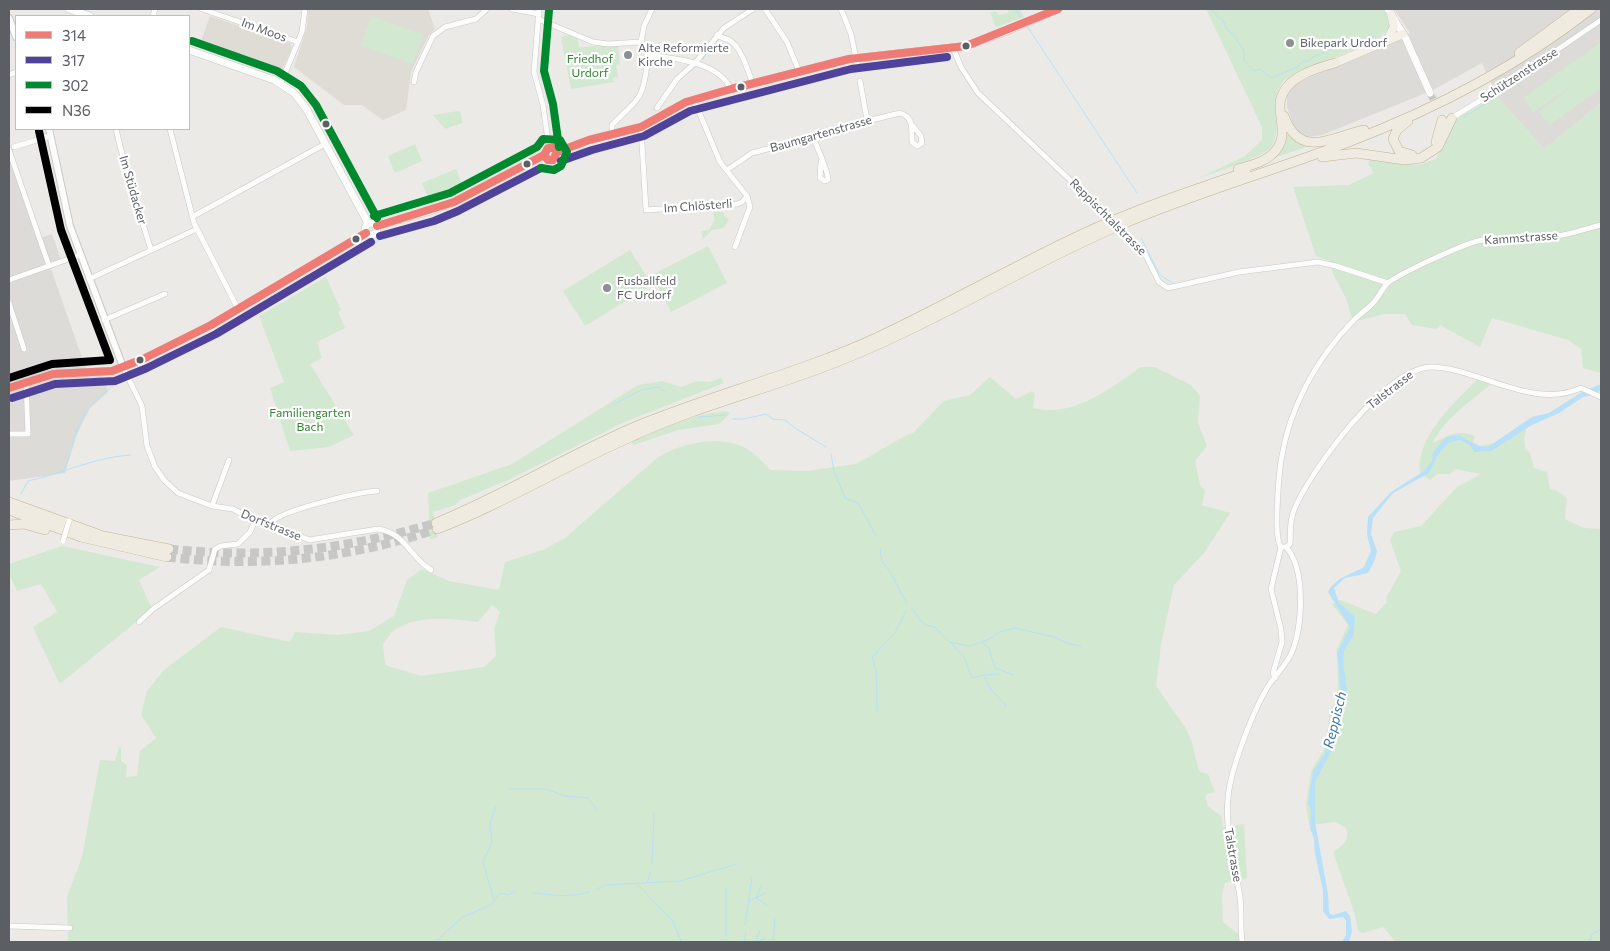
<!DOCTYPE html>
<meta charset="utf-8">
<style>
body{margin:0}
#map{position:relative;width:1610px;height:951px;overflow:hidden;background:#ebeae6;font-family:Commissioner,sans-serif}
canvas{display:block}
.frame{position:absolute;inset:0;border:10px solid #5b5f64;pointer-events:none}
.legend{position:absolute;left:15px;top:15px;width:175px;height:115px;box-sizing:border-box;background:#fff;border:1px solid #bdbfc1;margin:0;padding:6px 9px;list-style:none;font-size:15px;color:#5b5f64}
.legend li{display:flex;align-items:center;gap:10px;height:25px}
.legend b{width:25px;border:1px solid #bdbfc1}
</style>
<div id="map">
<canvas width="1610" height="951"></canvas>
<div class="frame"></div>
<ul class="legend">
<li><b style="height:6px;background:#f07b74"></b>314</li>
<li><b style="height:6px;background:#4e429b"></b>317</li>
<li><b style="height:6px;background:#00892f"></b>302</li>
<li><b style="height:6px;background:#000"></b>N36</li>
</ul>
</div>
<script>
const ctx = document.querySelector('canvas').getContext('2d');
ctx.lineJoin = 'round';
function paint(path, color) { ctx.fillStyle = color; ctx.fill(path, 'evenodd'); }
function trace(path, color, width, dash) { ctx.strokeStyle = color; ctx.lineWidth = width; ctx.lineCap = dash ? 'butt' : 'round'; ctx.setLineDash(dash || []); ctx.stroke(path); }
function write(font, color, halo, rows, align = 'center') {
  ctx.font = font + ' Commissioner,sans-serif'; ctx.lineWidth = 4.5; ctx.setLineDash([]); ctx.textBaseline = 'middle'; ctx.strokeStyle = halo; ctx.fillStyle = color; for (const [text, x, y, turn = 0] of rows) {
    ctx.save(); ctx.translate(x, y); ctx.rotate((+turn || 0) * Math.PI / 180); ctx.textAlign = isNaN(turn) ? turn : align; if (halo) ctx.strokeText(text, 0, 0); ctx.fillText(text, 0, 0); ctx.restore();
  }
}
const industrial = new Path2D(`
 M1394,9H1601V103L1544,149L1496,95L1482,63L1431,91L1322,135L1308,137L1296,132L1287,107V96L1290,89L1297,83L1410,33Z
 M9,145L37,233L40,238L52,234L62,263L51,269L86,369L99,368L108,392L90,408L76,436L65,473L9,481Z`);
const education = new Path2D(`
 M308,9H428L435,29L429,35L411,72L406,110L383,120L362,105H344L294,67L307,27Z
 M210,16L290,43L292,48L280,75L199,47Z`);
const green = new Path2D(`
 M1007,9H1020L1024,17L996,27L990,13L995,11L999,15L1009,13Z
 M1206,9H1384L1390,18L1392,26L1379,38L1284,80C1274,94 1275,103 1276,120C1277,129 1276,140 1271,147C1264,157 1213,173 1199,178L1245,156L1262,140V127Z
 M371,16L423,34L413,64L361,46Z
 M571,34L577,38L579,47L618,45L620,64L616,65L618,77L613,78L614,82L571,89L561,37Z
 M1601,42V88L1550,125L1539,112L1571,87L1533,112L1523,98Z
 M1496,95L1544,149L1601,103V373L1583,368L1581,349L1568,340L1492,318L1480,347L1440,325L1436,329L1412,325L1405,314H1385L1353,322L1346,298L1333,274L1330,261L1316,256L1293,187L1349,185L1374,173L1368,164L1370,159L1418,165L1436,159L1451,125L1461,116Z
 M458,111L461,113L462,123L445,129L433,115Z
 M1286,126L1290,136L1310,146L1276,157L1281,148Z
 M415,144L422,161L395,173L388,156Z
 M456,169L464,189L431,205L422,183Z
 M714,212H724V216L729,219L724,228L712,230L703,239L701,231L709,230L714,221Z
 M708,246L727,283L671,312L652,275Z
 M630,250L652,285L585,326L563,291Z
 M326,277L341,310L338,312L345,328L317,342L322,358L310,364L354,435L329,447L290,451L270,388L284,382L259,316Z
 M1141,367H1155L1191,385L1200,396L1198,423L1207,446L1195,461L1200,485L1205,490L1202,505L1230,513L1204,553L1174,585L1161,644L1156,686L1185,727L1192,742L1199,771L1208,774L1215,792L1205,795L1207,805L1222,817L1223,827L1244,824L1247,878L1225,883L1222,895L1223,922L1243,938L1245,942H68L67,897L82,857L100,760L115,761L119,747L121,748V761L127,765L126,777L137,776L140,751L156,738L141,715L147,691L164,670L221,627L290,642L295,632L338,635L369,631L394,616L407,580L422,569L449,581L499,590L505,562L543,550L565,538L657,458C679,443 723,434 747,449C756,454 763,463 770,470L807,471L856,464L905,436L913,433L944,401L970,395L990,377L1016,399L1032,391L1035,394L1033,408C1074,418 1109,389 1141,367ZM492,605L500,612L494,629L496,656L484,667L421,676L385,665L383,644C387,639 391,632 396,629C420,614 453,619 478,622Z
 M721,378L724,383L622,423L508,480L460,500L455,505L433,512L438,537L430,539L428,493L512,464L638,385L662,381L681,387L697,381L710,382Z
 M1478,379L1492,383C1473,400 1443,419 1433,443C1449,435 1457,429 1475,436L1473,442L1480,446L1495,443L1523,423L1526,431L1524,438L1525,449L1530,453L1534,468L1547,472L1550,489L1558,491L1567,498L1565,519L1584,528L1601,529V942H1396L1383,927L1363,933L1358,931L1355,915L1333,852C1343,845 1350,841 1346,828L1336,822L1309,825L1306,804L1309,785L1312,769L1325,748L1330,711L1337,699L1338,683L1337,649L1348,625L1332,604L1340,600L1376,614L1387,602L1386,598L1401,571L1390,540L1394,532L1421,526L1457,487L1481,474L1455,469L1450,474H1437L1430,480L1420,473C1416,436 1454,403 1478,379Z
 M725,411L730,413L719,424L678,430L633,445L632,442C661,429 693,414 725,411Z
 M62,546L160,567L139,580L152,609L61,683L58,681L33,627L57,612L41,584L17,591L9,574V564Z`);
const water = new Path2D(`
 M1601,384V389L1597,394L1583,397L1559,413L1532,425L1491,451L1474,452L1470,445L1460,440L1448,443L1438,455L1429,473L1393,493L1373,518L1371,534L1377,551L1374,562L1368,573L1345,578L1334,588L1339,603L1355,617L1354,634L1344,651L1343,660L1347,691L1337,716L1334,746L1315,782V822L1328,894L1329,913L1333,915L1346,911L1350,916L1352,931L1349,942H1342L1346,935V920L1343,917L1329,919L1323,911V890L1315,854L1314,839L1310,828L1311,810L1308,804L1313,771L1324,755L1331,738V713L1340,698L1341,693L1337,653L1350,627L1328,592C1336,577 1350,575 1364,567L1371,551L1367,534L1368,517L1391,492L1424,471L1432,461L1433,452L1446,437L1459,435L1478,446L1488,447L1532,417L1549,413L1582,392Z`);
const stream = new Path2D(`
 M1015,9L1021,18
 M1210,9L1216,13V16L1223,20L1227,30L1232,33L1244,51V61L1254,71L1260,69L1271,78L1298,67L1303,61H1309L1313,57L1337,47L1350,39L1365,40L1375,36
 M1027,26L1137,193
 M703,59L712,46
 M670,84L683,70
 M652,110L660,100
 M1464,117L1496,97
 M1141,238L1160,275L1174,284
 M153,360L212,335L218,328L226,327L237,318L292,289L307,277L323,271L335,260L346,257L364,245L373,244L390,233L409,226L417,223L424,224L472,206L480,199L516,184L525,177L561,164L580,150L586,148
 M613,405L641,390L659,387L665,392
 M697,417L727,415
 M733,419H744L766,414L773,419L785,420L795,428L826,447
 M831,454L834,471L845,498L858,503L876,536
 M62,473C73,457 73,431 85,413C94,399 111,390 121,377
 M21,494L28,481C64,473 95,457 131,455
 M880,549L882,562C893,572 898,590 907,603
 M912,609L920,620L926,625L935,627L949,642L970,646L989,639L999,632L1015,628L1054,637L1069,644L1081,646
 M983,643L989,648L995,668L1014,675
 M952,644L964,657L972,678L984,675L990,688L1006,706
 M985,675L999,674
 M877,711C876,693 879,673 872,657L895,633L906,611
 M509,789H546L565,796L588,798L597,810
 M652,864L654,813
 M647,883L651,872
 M637,884L672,920L682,942
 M762,884L756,898L767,905
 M597,889L605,885L680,881L737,864
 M533,893C553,895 569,898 589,892
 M494,900L483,862L492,843L490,823L496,806
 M749,901L766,893
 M745,925L752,878
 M726,935V888
 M725,940V942
 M435,942L464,916L491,905L500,893L508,895L515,891
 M744,942L746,932
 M755,942L760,931
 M757,942L765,938
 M773,942L775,919
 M1589,942L1592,934L1601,930`);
const secondaryTunnel = new Path2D(`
 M1430,93L1439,111`);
const motorwayTunnel = new Path2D(`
 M169,549C266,559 343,550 436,523
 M167,557C260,568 348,559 437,529`);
const minor = new Path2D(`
 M202,9L298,42
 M512,9L539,14
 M539,9L534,72L543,105L549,148
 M765,9L787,42L799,71
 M841,9L851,34L858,68
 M153,16L155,9
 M538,19L593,42L608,44L641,42
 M717,35C721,38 725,38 729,40C741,46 748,71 753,84
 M641,42L644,26L652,9
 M953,48L961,67L978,93L1107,215
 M648,55C676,59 717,61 731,89
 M9,75L16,72
 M860,81L867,120
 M414,82L416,72L433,36L445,27L476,19L487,9
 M281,83L302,32L305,9
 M694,100L720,162L747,196L750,207L735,247
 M657,108L677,79L695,63L724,28L753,9
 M1450,119L1504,86L1601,20
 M641,127L646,210L737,204L742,202L747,196
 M116,129L125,166L151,250
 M170,129L194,223L238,309
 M612,133V125C637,99 643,102 647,64C647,55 647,49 641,42
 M813,137C816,144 829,175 828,180L825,181L820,178L821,162
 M14,147L50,136
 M9,150L49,266
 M727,170L752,153L813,137L818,133L900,113C915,118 911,130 912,142L917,146L922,143L921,136L913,126
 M192,217L325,144
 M1127,235L1144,252L1159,282L1168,288L1239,272L1318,262L1336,266L1388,283
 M89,279L197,229
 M9,280L80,255
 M9,303L24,349
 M104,320L165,294
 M123,367L142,406L147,446L155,467L164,480L178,493L212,506L233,509L255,521L271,523L309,540L378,529C404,532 410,557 431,570
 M9,434H28L26,382
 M212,506L229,460
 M271,523C278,511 359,492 377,491
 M1281,547H1286L1290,544C1291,532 1289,522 1294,510C1310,471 1387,365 1433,367C1480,369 1533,410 1581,388L1601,397
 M139,622L153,609L209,570L215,549L221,546L238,544L250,532L255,521
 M1275,678L1273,673L1282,642L1281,629L1271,589L1281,547C1273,538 1279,475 1281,461C1289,408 1316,359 1353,321C1359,314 1367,310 1373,303C1379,297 1382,288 1389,282C1405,271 1459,246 1478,241C1502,235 1526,239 1550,237C1567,236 1584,229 1601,225
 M9,926L70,928
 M1242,942C1240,927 1242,912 1240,897C1234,858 1222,823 1230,784C1236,756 1253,712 1267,688C1274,676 1285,667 1291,654C1303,628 1306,569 1286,547`);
const tertiary = new Path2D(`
 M9,18L16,37
 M49,129L70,226L123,367`);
const secondary = new Path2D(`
 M69,9L90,16
 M1388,9L1406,39L1430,93
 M189,50L274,80L294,93L307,110L368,223
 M557,152L589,140L641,127L686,102L731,89L849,59L966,46L1002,33L1058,9
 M365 229a6 6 0 1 1 12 0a6 6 0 1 1-12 0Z
 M377,226L431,211L454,202L544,155L548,148H554L557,152L553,160H548L544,155
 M9,388L53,374L112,371L143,359L211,325L366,233`);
const primary = new Path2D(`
 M1387,40L1394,27L1391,14
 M1335,63L1403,34`);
const motorway = new Path2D(`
 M1519,53L1579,9
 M1284,116C1300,160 1331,137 1364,130
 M1408,121L1397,130L1393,139L1399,151L1412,155
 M1436,142L1442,120
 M1322,157L1356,153L1405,160L1421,158L1438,147L1452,118
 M1238,169C1251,165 1267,162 1276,150C1286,138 1281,123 1280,109C1278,80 1312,69 1335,63
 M9,502L103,536L169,549
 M9,510L81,537L167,557
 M436,523C507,494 573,452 644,423C721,392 802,372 878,337C946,305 1012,267 1080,235C1134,210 1190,191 1246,172
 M9,525L24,524L45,530
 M437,529C505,503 566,465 633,436C704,403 782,386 854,355C945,317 1028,265 1118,226C1192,194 1270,172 1346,143C1433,110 1517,67 1591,9`);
const minorBridge = new Path2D(`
 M1107,215L1127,235
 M63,541L69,521`);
const bus1 = new Path2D(`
 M548,148H554L557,152L553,160H548L544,155Z
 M557,152L589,140L641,127L686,102L731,89L849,59L966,46L1058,9
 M377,226L454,202L544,155
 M9,388L53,374L112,371L143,359L211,325L366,233`);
const bus2 = new Path2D(`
 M561,161L592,150L644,136L690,111L851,69L947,57
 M380,236L434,221L458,211L541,168
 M12,398L55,384L115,381L147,368L216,334L371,242`);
const bus3 = new Path2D(`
 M549,10L544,71L553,104L559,147
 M192,41L277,71L301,86L316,105L377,218
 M374,216L450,193L537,147L543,139L560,140L567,152L561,166L554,170L541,168`);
const bus4 = new Path2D(`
 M9,378L52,364L110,360L61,230L39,131`);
const markers = [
 [1290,43,5,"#8d9092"],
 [966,46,4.5,"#5b5f64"],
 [628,55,5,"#8d9092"],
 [741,87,4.5,"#5b5f64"],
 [326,124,4.5,"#5b5f64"],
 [527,164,4.5,"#5b5f64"],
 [356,239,4.5,"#5b5f64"],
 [607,288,5,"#8d9092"],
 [140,360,4.5,"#5b5f64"]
];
const streetNames = [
 ["Im Moos",264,30,20],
 ["Schützenstrasse",1519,75,-33],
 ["Baumgartenstrasse",821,134,-16],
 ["Im Stüdacker",133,190,74],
 ["Im Chlösterli",698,206,-4],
 ["Reppischtalstrasse",1108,217,45],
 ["Kammstrasse",1521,238,-4],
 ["Talstrasse",1390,390,-38],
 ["Dorfstrasse",271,525,22],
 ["Talstrasse",1233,855,80]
];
const poiNames = [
 ["Bikepark Urdorf",1300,43],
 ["Alte Reformierte",638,48],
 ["Kirche",638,62],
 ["Fusballfeld",617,281],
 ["FC Urdorf",617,295]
];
const parkNames = [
 ["Friedhof",590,59],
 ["Urdorf",590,73],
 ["Familiengarten",310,413],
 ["Bach",310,427]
];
const waterNames = [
 ["Reppisch",1335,720,-76]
];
paint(industrial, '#dcdbd7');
paint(education, '#dfdcd5');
paint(green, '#d3e8d0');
paint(water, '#b8e0f8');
trace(stream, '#b8e0f8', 1);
trace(secondaryTunnel, '#c7c7c6', 7, [7, 3.5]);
trace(motorwayTunnel, '#c7c7c6', 9, [9, 4.5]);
trace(minor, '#c8c8c8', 6);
trace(tertiary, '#c8c8c8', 8);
trace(secondary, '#c7c7c6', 8);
trace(primary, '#d4c9b3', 9);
trace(motorway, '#c3b292', 10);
trace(minor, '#fcfcfb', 5);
trace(tertiary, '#fcfcfb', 6);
trace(secondary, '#fcfcfb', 7);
trace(primary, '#f3f0e7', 8);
trace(motorway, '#efebe0', 9);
trace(minorBridge, '#c8c8c8', 6, []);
trace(minorBridge, '#fcfcfb', 5);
trace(bus1, '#f07b74', 8);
trace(bus2, '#4e429b', 8);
trace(bus3, '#00892f', 8);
trace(bus4, '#000', 8);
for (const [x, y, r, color] of markers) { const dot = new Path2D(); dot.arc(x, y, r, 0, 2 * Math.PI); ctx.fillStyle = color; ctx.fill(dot); trace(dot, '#fff', 2); }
write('12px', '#5b5f64', '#fff', streetNames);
write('12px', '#5b5f64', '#fff', poiNames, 'left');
write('12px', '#328432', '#fff', parkNames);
write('italic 14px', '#3a77ab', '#fff', waterNames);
</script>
